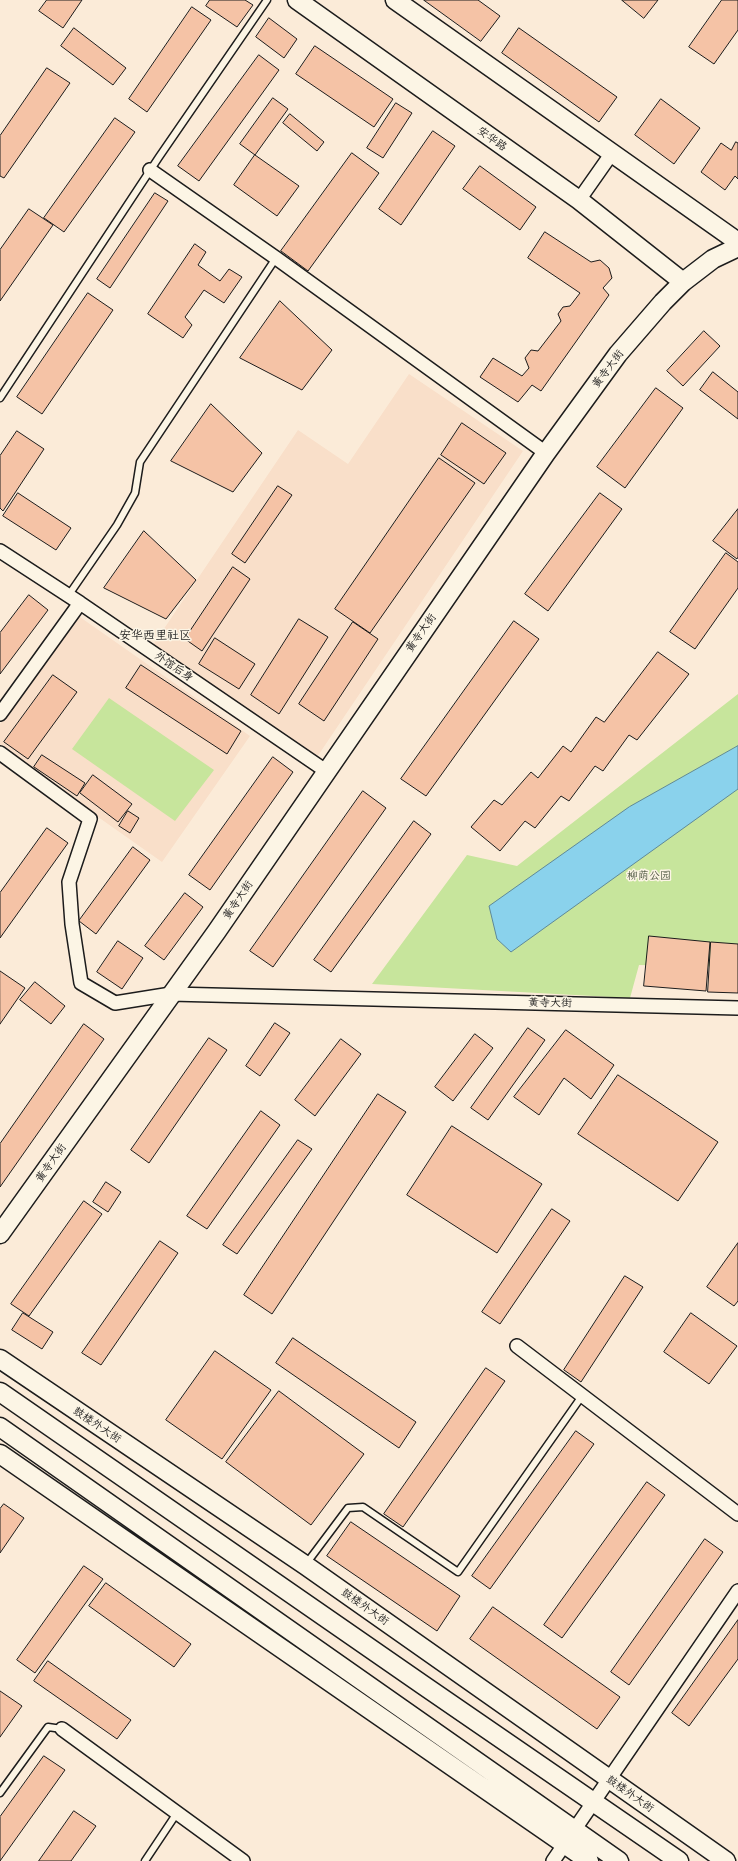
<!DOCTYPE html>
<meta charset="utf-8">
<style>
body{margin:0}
canvas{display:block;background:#fbebd8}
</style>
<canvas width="738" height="1861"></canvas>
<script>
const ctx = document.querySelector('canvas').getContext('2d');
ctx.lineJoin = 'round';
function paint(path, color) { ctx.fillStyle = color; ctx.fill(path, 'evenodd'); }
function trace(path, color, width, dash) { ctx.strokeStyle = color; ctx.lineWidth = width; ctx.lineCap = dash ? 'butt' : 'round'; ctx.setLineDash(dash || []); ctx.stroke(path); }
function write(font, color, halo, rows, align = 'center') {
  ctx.font = font + ' Delius,"LXGW WenKai TC",sans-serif'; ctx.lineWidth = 3; ctx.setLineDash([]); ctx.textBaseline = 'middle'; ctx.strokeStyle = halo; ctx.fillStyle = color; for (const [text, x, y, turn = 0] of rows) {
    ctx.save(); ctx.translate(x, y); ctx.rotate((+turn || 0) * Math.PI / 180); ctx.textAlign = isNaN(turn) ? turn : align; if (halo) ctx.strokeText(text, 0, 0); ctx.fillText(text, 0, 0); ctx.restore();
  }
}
const built = new Path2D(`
 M409,374L523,451L315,760L153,645L298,430L348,464Z
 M77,615L250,736L162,862L0,748V724Z`);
const green = new Path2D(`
 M738,694V967L639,965L630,998L372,984L467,855L517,866Z
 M109,698L214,770L175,821L72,749Z`);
const water = new Path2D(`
 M738,746V789L511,952L497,939L489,906L629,807Z`);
const building = new Path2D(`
 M47,0H82L63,28L39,11Z
 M210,0H245L253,5L237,27L206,6Z
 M424,0H478L500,16L481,41Z
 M622,0H658L644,18Z
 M722,0H738V30L714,64L689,47Z
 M192,7L211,20L147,112L129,99Z
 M269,18L297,39L284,58L256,37Z
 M74,28L126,68L113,85L61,46Z
 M519,28L617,97L599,122L502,53Z
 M315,46L393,99L374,127L296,74Z
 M259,55L279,70L199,181L178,166Z
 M47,68L70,83L4,178L0,176V136Z
 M273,98L288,109L255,155L240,144Z
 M661,99L700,128L674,164L635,135Z
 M396,103L412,113L383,158L367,148Z
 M290,114L324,142L317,151L283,123Z
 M115,118L135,132L64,232L44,218Z
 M433,131L455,146L401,225L379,209Z
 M736,142L738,143V179L735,176L725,190L701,172L721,143L731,150Z
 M352,153L379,173L308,271L281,251Z
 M255,155L299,186L277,216L234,185Z
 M480,166L536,207L520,230L463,189Z
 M155,193L168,201L110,288L97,279Z
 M29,209L53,225L0,301V250Z
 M545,232L591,262L600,260L609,268L612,278L603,288L609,295L541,391L532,385L518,402L480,377L493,358L522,376L529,368L525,358L531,350L538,351L561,321L558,314L563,307L570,306L580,293L528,258Z
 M195,244L206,252L198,265L220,281L229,269L242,277L224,303L204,290L185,317L192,325L183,338L148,314Z
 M88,293L113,310L42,414L17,397Z
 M280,301L332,350L302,390L240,358Z
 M704,331L720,346L683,386L667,371Z
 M713,372L738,392V419L700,390Z
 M656,388L683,408L625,488L597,467Z
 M211,404L262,453L233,492L171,461Z
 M462,423L506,453L484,484L441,455Z
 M17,431L44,449L3,511L0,508V456Z
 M439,458L475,483L370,633L335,609Z
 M278,486L292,495L245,563L232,554Z
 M18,493L71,528L56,550L3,516Z
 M600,493L622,509L548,611L525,594Z
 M738,509V557L737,559L713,541Z
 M144,531L196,580L166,619L104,588Z
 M726,553L738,562V588L695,649L670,632Z
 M233,567L250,579L202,651L185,639Z
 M29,595L48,610L0,674V633Z
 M299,619L328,637L279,714L251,695Z
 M514,621L539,639L426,796L401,779Z
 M353,622L378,639L324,721L299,704Z
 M215,638L255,664L239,689L199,664Z
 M658,652L689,674L637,740L629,735L603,771L595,766L569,801L561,796L535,828L525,821L500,851L471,827L494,800L502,805L531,772L538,778L563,746L571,752L596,717L604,722Z
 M141,665L241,731L227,754L126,688Z
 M53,675L77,692L28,759L4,742Z
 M42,755L85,783L77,796L34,767Z
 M273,757L293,772L210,890L189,875Z
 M93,775L132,804L118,822L80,793Z
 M363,791L386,808L273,967L250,951Z
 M128,811L139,818L130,833L119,826Z
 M414,821L431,834L331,972L314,960Z
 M47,828L68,843L0,938V893Z
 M133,847L150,860L96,934L79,921Z
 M185,893L203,907L164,960L145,946Z
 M649,936L710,942L706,991L644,986Z
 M118,941L143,958L122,989L97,972Z
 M711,942L738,944V993L708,992Z
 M0,971L25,988L0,1024Z
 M35,982L65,1006L51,1024L20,1000Z
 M275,1023L290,1033L260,1076L246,1066Z
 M84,1024L104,1039L0,1187V1144Z
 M528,1028L545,1040L488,1120L471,1108Z
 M566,1030L614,1065L591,1099L564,1078L539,1115L514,1097Z
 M475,1034L493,1048L453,1101L435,1087Z
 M209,1038L227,1050L149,1163L131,1150Z
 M341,1039L361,1054L315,1116L295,1100Z
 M618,1075L718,1142L678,1201L578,1134Z
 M378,1094L406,1112L272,1314L244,1295Z
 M261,1111L280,1125L207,1229L187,1216Z
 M452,1126L542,1184L497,1253L407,1195Z
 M298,1140L312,1149L237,1254L223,1245Z
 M106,1182L121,1192L108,1212L93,1202Z
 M84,1201L102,1214L29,1316L11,1304Z
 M552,1209L570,1221L500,1324L482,1312Z
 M160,1241L178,1253L101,1365L82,1353Z
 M738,1243V1301L734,1306L707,1287Z
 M625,1276L643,1287L581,1382L564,1370Z
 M23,1313L53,1332L42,1349L12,1330Z
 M691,1313L737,1346L709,1384L664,1352Z
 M293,1338L416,1422L399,1448L276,1363Z
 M215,1351L271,1390L222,1459L166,1420Z
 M486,1368L505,1381L403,1527L384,1514Z
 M279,1391L364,1454L311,1525L226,1462Z
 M576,1431L594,1444L490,1589L472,1576Z
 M647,1482L665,1495L562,1638L544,1625Z
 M4,1504L24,1518L0,1553V1509Z
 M351,1522L460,1596L437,1631L327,1556Z
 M705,1539L723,1552L629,1685L611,1672Z
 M84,1566L103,1579L35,1673L17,1660Z
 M106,1583L191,1644L174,1667L89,1606Z
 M493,1607L620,1697L597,1729L470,1639Z
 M738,1620V1659L689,1726L672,1713Z
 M48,1661L131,1720L117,1739L34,1681Z
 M0,1691L22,1706L0,1737Z
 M44,1756L65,1770L0,1861V1817Z
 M74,1811L96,1826L71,1861H39Z`);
const lane = new Path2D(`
 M0,398L159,157L267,0
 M68,596L117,525L135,493L140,462L276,258
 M306,1564L348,1508L363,1507L458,1572L582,1396
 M0,1793L48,1727L62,1729
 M145,1861L177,1813`);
const street = new Path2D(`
 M150,170L276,258L546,453
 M579,200L612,153
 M0,551L80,603L326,771
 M0,714L80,603
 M0,753L90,819L69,882L72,924L81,983L115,1003L171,994L738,1008
 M517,1346L738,1514
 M62,1729L243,1861
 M553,1861L738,1591`);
const secondary = new Path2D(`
 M297,0L579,200L683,282
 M395,0L738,242
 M0,1234L217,931L546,453L618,354L663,302L683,282L713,259L738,247
 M0,1359L305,1565L726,1861
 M0,1392L423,1685L679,1861
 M0,1427L619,1861
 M0,1454L589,1861`);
const streetNames = [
 ["安华路",492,139,35],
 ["黄寺大街",608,369,-53],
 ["黄寺大街",421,633,-55],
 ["外馆后身",174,667,34],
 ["黄寺大街",238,900,-56],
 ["黄寺大街",550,1003,1],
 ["黄寺大街",51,1163,-55],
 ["鼓楼外大街",97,1425,34],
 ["鼓楼外大街",365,1607,35],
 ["鼓楼外大街",630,1794,35]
];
const parkNames = [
 ["柳荫公园",649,876]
];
const neighbourhoodNames = [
 ["安华西里社区",155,636]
];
paint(built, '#f9dfc9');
paint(green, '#c7e59c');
paint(water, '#8ad2ec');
trace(water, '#5e8999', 1);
paint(building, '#f5c3a6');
trace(building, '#1c1c1c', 1);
trace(lane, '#1c1c1c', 9);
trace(street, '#1c1c1c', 16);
trace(secondary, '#1c1c1c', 21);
trace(lane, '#fcf5e5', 6);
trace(street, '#fcf5e5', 13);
trace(secondary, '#fcf5e5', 18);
write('11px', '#1c1c1c', '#fcf5e5', streetNames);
write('11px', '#4f5842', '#fcf5e5', parkNames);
write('12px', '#1c1c1c', '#fcf5e5', neighbourhoodNames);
</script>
